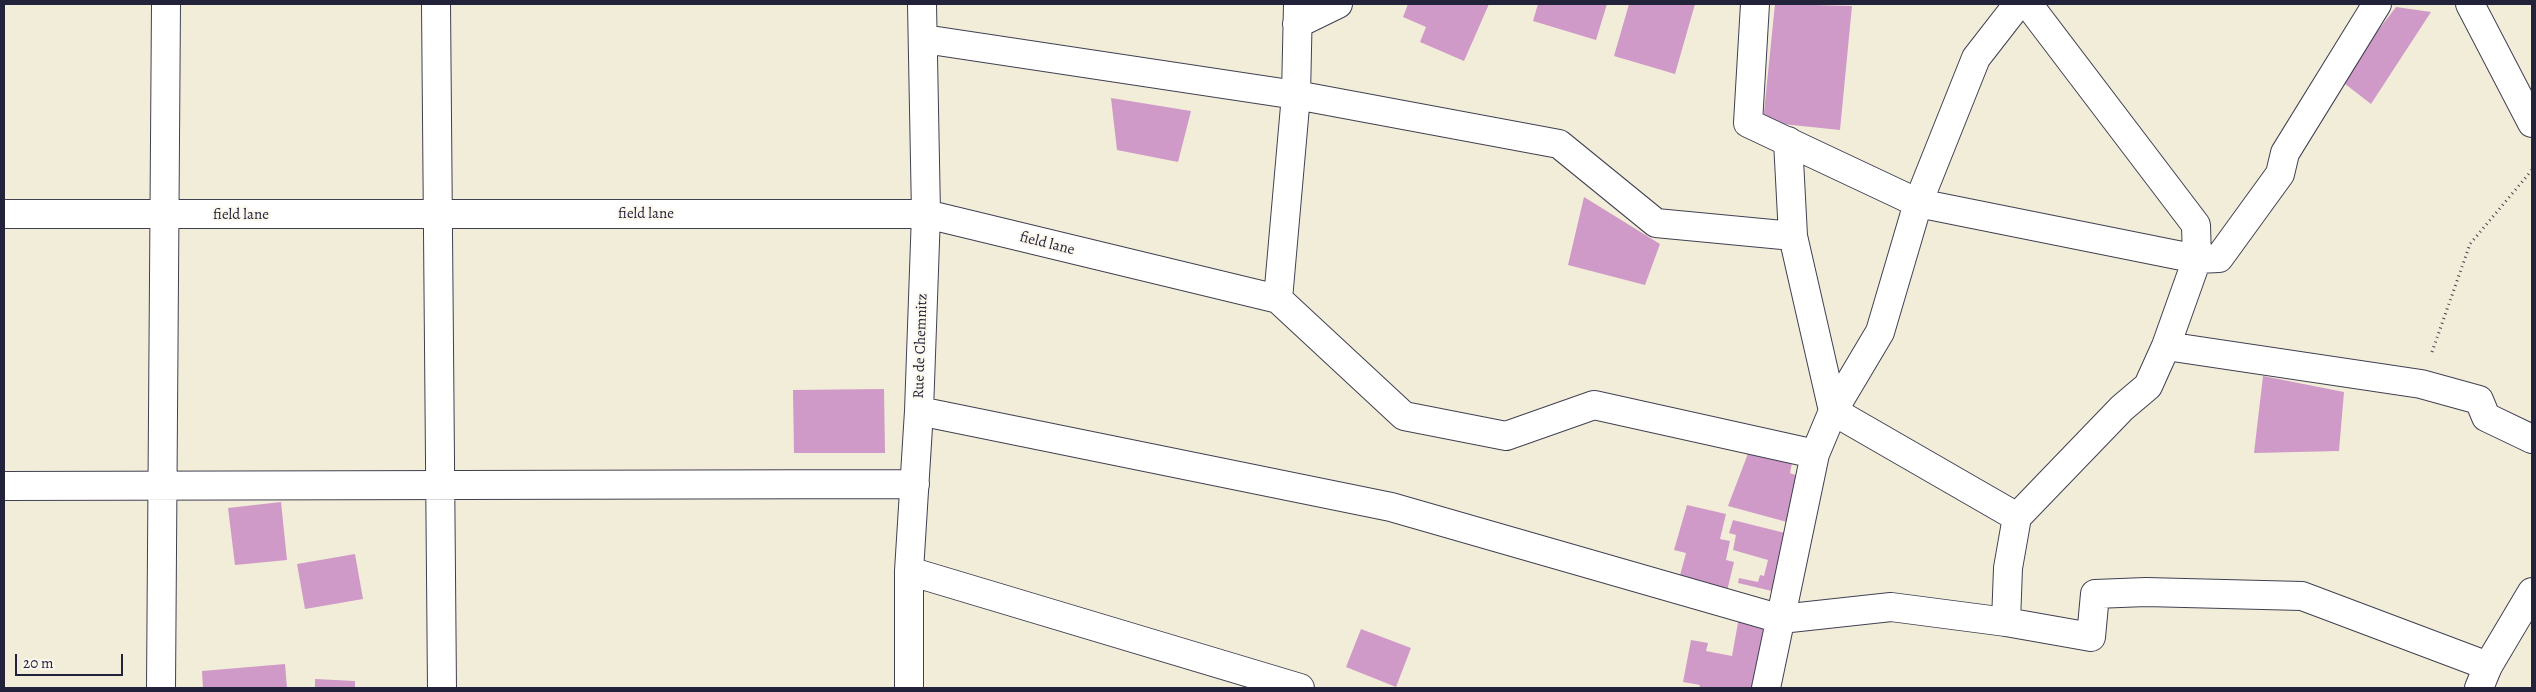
<!DOCTYPE html>
<style>
body{margin:0}
#map{position:relative;width:2536px;height:692px;overflow:hidden;background:#f2edd8;font-family:Alegreya,serif}
canvas{display:block}
.frame{position:absolute;inset:0;border:5px solid #22223b;pointer-events:none}
.scale{position:absolute;left:15px;top:654px;width:108px;height:22px;box-sizing:border-box;border:2px solid #22223b;border-top:0;padding-left:6px;font-size:15px;line-height:18px;white-space:nowrap;color:#22223b;-webkit-text-stroke:4px #fbf7ec;paint-order:stroke}
</style>
<div id="map">
<canvas width="2536" height="692"></canvas>
<div class="frame"></div>
<div class="scale">20 m</div>
</div>
<script>
const ctx = document.querySelector('canvas').getContext('2d');
ctx.lineJoin = 'round';
function paint(path, color) { ctx.fillStyle = color; ctx.fill(path, 'evenodd'); }
function trace(path, color, width, dash) { ctx.strokeStyle = color; ctx.lineWidth = width; ctx.lineCap = dash ? 'butt' : 'round'; ctx.setLineDash(dash || []); ctx.stroke(path); }
function write(font, color, halo, rows, align = 'center') {
  ctx.font = font + ' Alegreya,serif'; ctx.lineWidth = 4; ctx.setLineDash([]); ctx.textBaseline = 'middle'; ctx.strokeStyle = halo; ctx.fillStyle = color; for (const [text, x, y, turn = 0] of rows) {
    ctx.save(); ctx.translate(x, y); ctx.rotate((+turn || 0) * Math.PI / 180); ctx.textAlign = isNaN(turn) ? turn : align; if (halo) ctx.strokeText(text, 0, 0); ctx.fillText(text, 0, 0); ctx.restore();
  }
}
const building = new Path2D(`
 M1408,4H1489L1464,61L1420,42L1426,27L1403,17Z
 M1538,4H1607L1596,40L1533,21Z
 M1629,4H1695L1675,74L1614,56Z
 M1775,4L1852,6L1840,130L1763,122Z
 M2396,7L2431,12L2371,104L2340,80Z
 M1111,98L1191,111L1178,162L1117,150Z
 M1584,197L1660,244L1645,285L1568,265Z
 M2263,376L2344,392L2339,451L2254,453Z
 M884,389L885,453H794L793,390Z
 M1752,443L1792,463L1790,473L1798,476L1787,522L1728,506Z
 M281,502L287,560L235,565L228,508Z
 M1687,505L1726,514L1720,539L1730,541L1726,560L1734,562L1727,591L1679,579L1686,553L1674,550Z
 M1733,520L1785,533L1772,591L1738,583L1739,578L1758,582L1760,575L1764,576L1768,560L1733,550L1736,535L1729,533Z
 M355,554L363,599L305,609L297,564Z
 M1739,617L1767,623L1754,688H1699L1700,685L1683,682L1691,640L1708,643L1706,651L1732,656Z
 M1361,629L1411,648L1396,687L1346,667Z
 M285,664L287,688H203L202,671Z
 M315,679L355,681V688H315Z`);
const path = new Path2D(`
 M2432,352L2470,244L2532,170`);
const street = new Path2D(`
 M436,4L442,688
 M1298,4L1296,95L1278,299L1404,416L1506,436L1594,405L1815,454
 M1755,4L1748,123L1918,203L2197,259L2219,258L2280,174L2285,153L2377,4
 M2470,4L2532,123
 M1297,24L1338,4
 M924,39L1296,95L1559,144L1656,223L1793,236
 M4,214H926L1278,299
 M2166,346L2421,384L2479,400L2486,417L2532,439
 M919,411L1391,507L1781,619L1891,607L2006,622L2091,637L2095,594L2146,592L2302,596L2488,666
 M4,486L915,484
 M2017,517L1833,411L1880,332L1918,203L1976,58L2018,4
 M909,571L1300,688
 M2006,622L2008,568L2017,517L2122,408L2148,386L2166,346L2197,259L2196,225L2028,4
 M161,688L166,4
 M909,688V571L919,411L926,214L922,4
 M1766,688L1815,454L1833,411L1793,236L1788,141`);
const secondary = new Path2D(`
 M2479,688L2488,666L2532,592`);
const streetNames = [
 ["field lane",646,214],
 ["field lane",241,215],
 ["field lane",1047,244,14],
 ["Rue de Chemnitz",921,346,-88]
];
paint(building, '#cf9ac8');
trace(street, '#414053', 30);
trace(secondary, '#414053', 30);
trace(path, '#414053', 3, [1, 4]);
trace(street, '#fff', 28);
trace(secondary, '#fff', 28);
write('15px', '#22223b', '#fbf7ec', streetNames);
</script>
